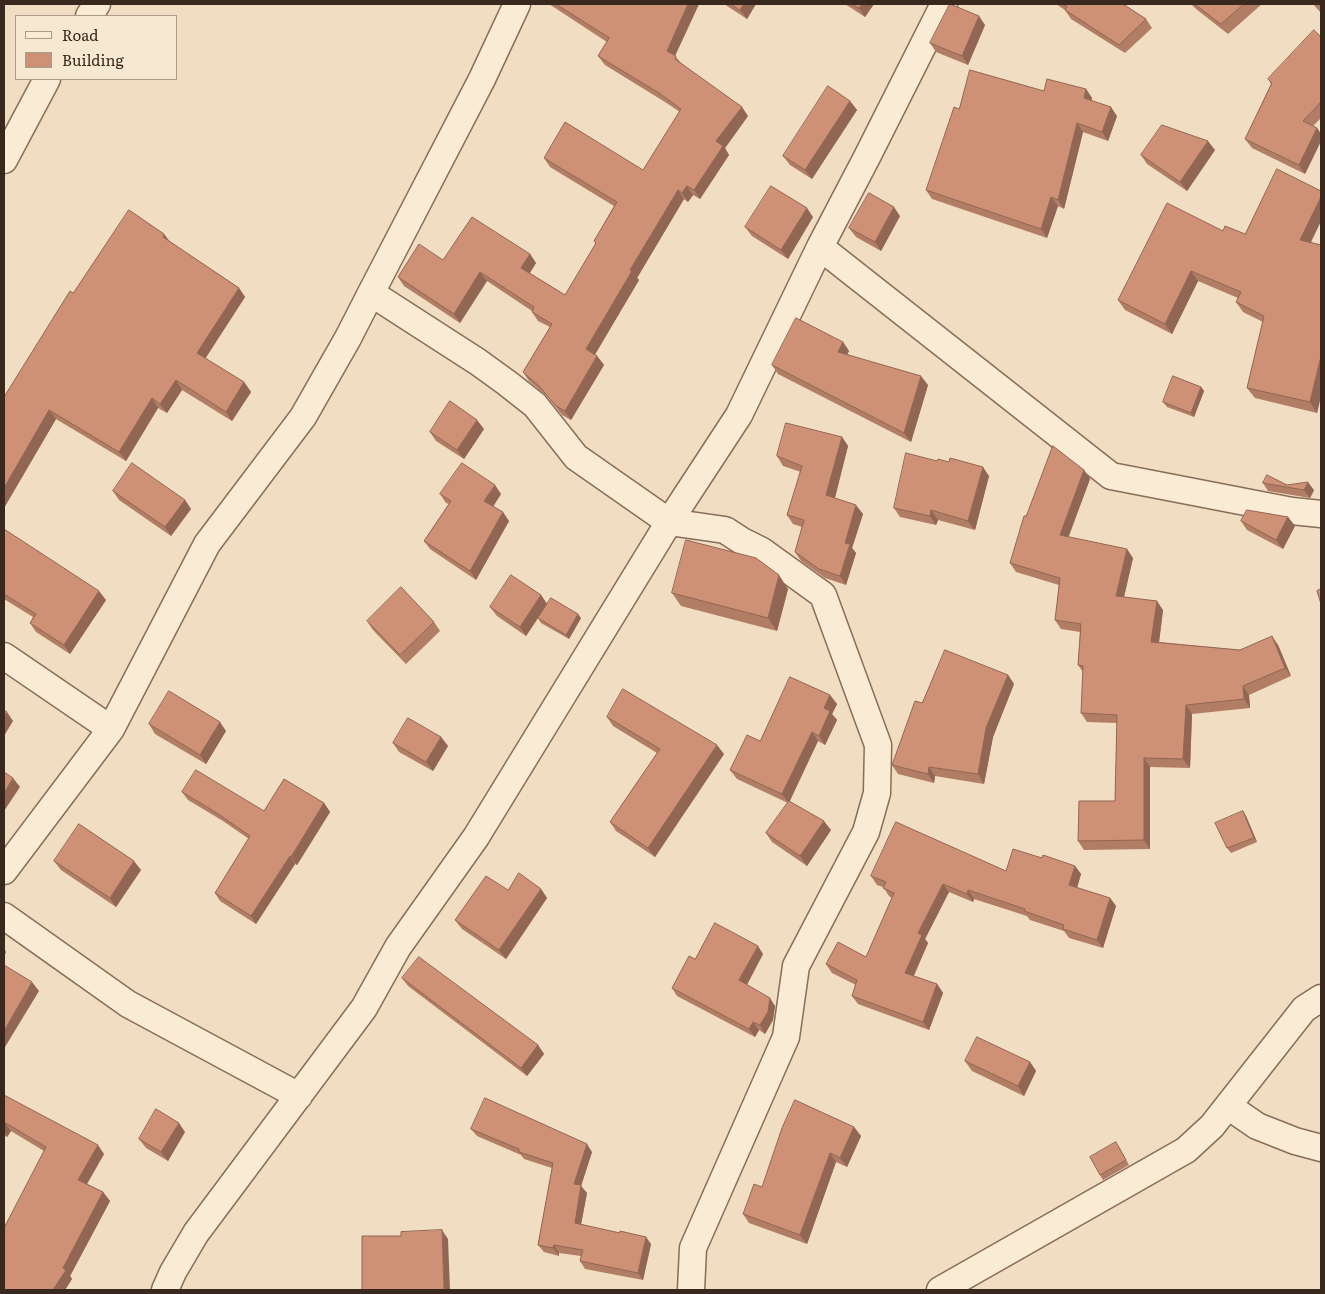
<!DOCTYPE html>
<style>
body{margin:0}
#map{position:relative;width:1325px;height:1294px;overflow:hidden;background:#f0ddc2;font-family:Literata,serif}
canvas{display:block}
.frame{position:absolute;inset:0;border:5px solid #39281d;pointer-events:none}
.legend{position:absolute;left:15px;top:15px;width:162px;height:65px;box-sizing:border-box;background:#f7e8d2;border:1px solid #ab9b8a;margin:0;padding:6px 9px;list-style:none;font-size:15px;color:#39281d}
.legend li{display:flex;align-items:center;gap:10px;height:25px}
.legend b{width:25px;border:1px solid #ab9b8a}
</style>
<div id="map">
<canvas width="1325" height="1294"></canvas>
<div class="frame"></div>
<ul class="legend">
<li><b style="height:6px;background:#faebd5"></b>Road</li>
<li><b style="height:14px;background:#cf9176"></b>Building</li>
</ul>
</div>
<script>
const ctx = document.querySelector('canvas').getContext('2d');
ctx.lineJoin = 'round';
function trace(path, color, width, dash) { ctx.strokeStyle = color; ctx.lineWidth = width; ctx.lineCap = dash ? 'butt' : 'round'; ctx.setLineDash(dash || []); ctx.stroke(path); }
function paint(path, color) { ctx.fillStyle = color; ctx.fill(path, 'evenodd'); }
const minor = new Path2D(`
 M89,16L97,4
 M4,160L47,79
 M820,247L1111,476L1292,511L1321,514
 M371,293L478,362L507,383L535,405L576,457L669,522L725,530L742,541L762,551L823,595L878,745L877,793L866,832L796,966L786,1037L693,1248L691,1290
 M4,656L111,729
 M4,871L111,729L207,544L303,417L348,338L371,293L482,79L517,4
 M4,916L128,1004L299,1096
 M1228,1106L1257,1126L1295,1141L1321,1148
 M165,1290L173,1272L196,1233L364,1008L398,947L476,837L669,522L739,415L820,247L867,157L944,4
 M940,1290L1186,1150L1212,1126L1304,1009L1321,998`);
const wall = new Path2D(`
 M549,4H699L675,56L681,63L748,116L725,148L729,155L700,199L693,195L688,202L684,199L637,278L639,280L595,354L597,356L604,365L571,420L562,415L547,396L529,381L523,372L550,327L538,321L532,312V311L487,281L460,323L404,286L398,277L443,260L530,254L536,263L530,273L565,295L596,244L594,241L614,206L550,167L544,158L643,170L680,112L665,102L605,65L598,56L607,42Z
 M724,4H756L747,19Z
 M845,4H874L865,17Z
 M1056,4H1123L1146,19L1152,28L1125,53L1071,19L1065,10Z
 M1191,4H1262L1228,34L1196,9Z
 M1313,4H1321V13Z
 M985,25L968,65L936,52L930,43Z
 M1321,37V118L1313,126L1317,128L1321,134V141L1305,174L1252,148L1245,139L1271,84L1268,79Z
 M1086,89L1092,98L1091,100L1117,116L1108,141L1083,132L1064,209L1058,206L1047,238L932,199L926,190L959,109L1044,91Z
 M850,101L857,110L812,179L790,165L783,156Z
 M1215,150L1187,191L1147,164L1141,155Z
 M1321,191V221L1311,242L1321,245V396L1317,413L1255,398L1247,388L1263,322L1243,312L1236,302L1238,298L1198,281L1172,334L1125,310L1118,300L1223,231L1245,234Z
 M900,216L881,251L856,237L849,228Z
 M813,217L788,259L752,236L745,227Z
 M169,241L239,288L245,297L205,359L244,382L251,392L232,421L182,390L167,413L158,408L126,461L56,419L4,508V397L73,293Z
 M843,342L849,351L847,354L928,385L911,442L778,374L772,365Z
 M1201,387L1204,391L1194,417L1167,407L1163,402Z
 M484,429L464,459L436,441L430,432Z
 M842,437L848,446L835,498L863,514L852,548L856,553L846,585L825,578L801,561L795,552L802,527L793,524L787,515L801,472L783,466L777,456Z
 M937,461L949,462L989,476L975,530L938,520L936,525L900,517L894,508Z
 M1084,470L1090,479L1068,537L1133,558L1124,597L1163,610L1159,642L1240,650L1278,645L1291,676L1249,695L1250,708L1192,714L1190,768L1150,767V849L1084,850L1078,841L1115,801L1117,723L1087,722L1081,713L1083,672L1078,665L1080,632L1061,629L1055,620L1059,585L1016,572L1010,563L1026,516Z
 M1263,483L1287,485L1314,490L1310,498L1268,491Z
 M113,491L185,500L191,509L171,536L119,500Z
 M440,494H501L493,506L509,521L476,580L430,549L424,541L449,504L446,503Z
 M1288,517L1295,526L1283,549L1247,530L1241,521Z
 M4,529L106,600L70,654L36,632L30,623L33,617L4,599Z
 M788,589L777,631L681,606L672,593Z
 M541,595L547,604L581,618L569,639L541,623L538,618L547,605L526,636L497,616L490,607Z
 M367,621L434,622L440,631L406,664L373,630Z
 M1008,675L1014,684L993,737L984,784L935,776L934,783L898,774L892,765L922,703Z
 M830,695L837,704L832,714L837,720L825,745L818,741L789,801L831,830L807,866L772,842L766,833L788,803L737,779L730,770L760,741Z
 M607,717L724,754L655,857L616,831L610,822L657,753L613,726Z
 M149,724L226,731L206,764L155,734Z
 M441,737L448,746L433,771L399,752L393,743Z
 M182,792L264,811L324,803L330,812L297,865L295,864L256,924L220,901L215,893L249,839L223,821L188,800Z
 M1243,811L1246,816L1257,842L1231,853L1227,848Z
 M1042,858L1075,866L1081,874L1077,888L1110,898L1116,906L1103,948L1069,938L1064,931L1030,920L1027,916L974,899L973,902L949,892L925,939L928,943L914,976L937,984L943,993L929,1030L858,1004L852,996L856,985L832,973L826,964L866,957L892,898L889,896L883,887L877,885L871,876L1006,871Z
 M54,861L141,870L116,907L61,870Z
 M541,889L547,898L506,959L462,929L455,920L508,890Z
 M763,954L747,985L775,1006L773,1020L765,1034L759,1030L755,1037L677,996L672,988L695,959Z
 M402,978L538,1045L544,1054L527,1076L408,986Z
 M965,1061L1030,1062L1036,1071L1024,1096L972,1071Z
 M4,1095L104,1154L87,1184L103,1192L110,1201L70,1276L72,1279L65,1290L44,1151L11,1131L7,1137L4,1135Z
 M854,1127L861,1136L847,1167L836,1162L807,1244L749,1223L743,1214L762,1187Z
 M471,1129L592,1152L581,1186L587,1193L581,1224L651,1244L643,1280L585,1269L580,1261L581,1256L559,1253V1256L544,1252L538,1245L552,1168L524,1159L521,1155L477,1136Z
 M185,1132L168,1161L146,1148L139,1139Z
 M1119,1147L1129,1165L1103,1180L1100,1175Z`);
const shadedWall = new Path2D(`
 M688,4H699L673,60L667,51Z
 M744,4H756L747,19L740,10Z
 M862,4H874L865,17L859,8Z
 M979,16L985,25L968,65L962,56Z
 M1086,89L1092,98L1090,107L1084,98Z
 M850,101L857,110L812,179L805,170Z
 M742,107L748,116L725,148L729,155L700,199L694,190L716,141Z
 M1111,107L1117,116L1108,141L1102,132Z
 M1077,123L1083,132L1064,209L1058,200Z
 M1317,128L1321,134V141L1305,174L1299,165Z
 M1208,141L1215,150L1187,191L1180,182Z
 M687,186L693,195L688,202L682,193Z
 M678,190L684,199L637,278L639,280L593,358L586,349L630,270Z
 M1051,197L1058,206L1047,238L1041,229Z
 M1321,197V221L1307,250L1300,240Z
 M894,207L900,216L881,251L875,242Z
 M807,208L813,217L788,259L781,250Z
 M164,234L171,243L163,237Z
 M530,254L536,263L527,277L521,268Z
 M1191,271L1198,281L1172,334L1165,324Z
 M480,272L487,281L460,323L454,314Z
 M239,288L245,297L203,362L197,353Z
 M843,342L849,351L844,361L838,352Z
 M597,356L604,365L571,420L565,411Z
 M1321,356V396L1317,413L1310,402Z
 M921,376L928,385L911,442L904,433Z
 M176,380L182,390L167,413L160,404Z
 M244,382L251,392L232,421L226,412Z
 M1201,387L1204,391L1194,417L1191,413Z
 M152,398L158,408L126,461L119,452Z
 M49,410L56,419L4,508V488Z
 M477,420L484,429L464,459L457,450Z
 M842,437L848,446L833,505L826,495Z
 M983,467L989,476L975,530L968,521Z
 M1084,470L1090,479L1066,544L1060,535Z
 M1308,482L1314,490L1310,498L1304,490Z
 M495,485L501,494L491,510L484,501Z
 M185,500L191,509L171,536L165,527Z
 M856,505L863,514L852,548L856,553L846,585L840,576L845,543Z
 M931,510L938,520L936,525L930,516Z
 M503,512L509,521L476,580L470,571Z
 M1288,517L1295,526L1283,549L1276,540Z
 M1127,549L1133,558L1122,605L1116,596Z
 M779,575L788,589L777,631L768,618Z
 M99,591L106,600L70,654L64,645Z
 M541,595L547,604L526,636L520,627Z
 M1157,601L1163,610L1158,650L1151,642Z
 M578,614L581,618L569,639L566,635Z
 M1272,636L1278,645L1291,676L1285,668Z
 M1008,675L1014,684L993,737L984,784L978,774L986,728Z
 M1243,686L1249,695L1250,708L1244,699Z
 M830,695L837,704L832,714L837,720L825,745L819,736L824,708Z
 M1186,705L1192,714L1190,768L1183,759Z
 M7,712L13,721L4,736V716Z
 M220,722L226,731L206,764L200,755Z
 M812,732L818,741L789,803L782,794Z
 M441,737L448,746L433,771L426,762Z
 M717,745L724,754L655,857L648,848Z
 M1144,758L1150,767V849L1144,840Z
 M929,767L935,776L934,783L928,774Z
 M13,778L20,787L4,811V793Z
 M324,803L330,812L297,865L291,857Z
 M1243,811L1246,816L1257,842L1254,838Z
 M824,821L831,830L807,866L800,856Z
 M290,856L295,864L256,924L251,916Z
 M134,861L141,870L116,907L110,898Z
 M1075,866L1081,874L1075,894L1069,885Z
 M943,884L949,892L925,939L928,943L911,981L905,973L918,933Z
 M541,889L547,898L506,959L499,950Z
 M968,890L974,899L973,902L967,894Z
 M1110,898L1116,906L1103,948L1097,940Z
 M758,946L763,954L745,988L739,980Z
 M4,948L6,952L4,957Z
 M32,982L39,991L5,1047L4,1045V1031Z
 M937,984L943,993L929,1030L923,1022Z
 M770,998L775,1006L773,1020L765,1034L760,1025Z
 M753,1022L759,1030L755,1037L749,1029Z
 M538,1045L544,1054L527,1076L521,1068Z
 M1030,1062L1036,1071L1024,1096L1018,1086Z
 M4,1122L11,1131L7,1137L4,1131Z
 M179,1123L185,1132L168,1161L161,1152Z
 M854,1127L861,1136L847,1167L840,1158Z
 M587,1144L592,1152L581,1186L587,1193L580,1230L575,1223L574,1184Z
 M98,1145L104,1154L84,1189L78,1180Z
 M830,1153L836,1162L807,1244L800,1235Z
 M103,1192L110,1201L70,1276L72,1279L65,1290H53L63,1268Z
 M442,1230L448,1239L450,1290H444Z
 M646,1237L651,1244L643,1280L638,1273Z
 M554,1245L559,1253V1256L553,1248Z`);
const building = new Path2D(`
 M556,4H688L667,51L676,56L675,59L742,107L716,141L723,146L694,190L687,186L682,193L678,190L630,270L632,271L586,349L597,356L565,411L556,406L540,387L523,372L552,324L532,312L534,307L480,272L454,314L398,277L419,244L443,260L472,217L530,254L521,268L565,295L596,243L594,241L617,202L544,158L565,122L643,170L681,109L659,93L598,56L609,38Z
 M731,4H744L740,10Z
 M853,4H862L859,8Z
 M950,4L979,16L962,56L930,43Z
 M1062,4H1123L1146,19L1119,45L1065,10L1067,7Z
 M1195,4H1244L1221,24Z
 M1314,30L1321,37V102L1303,121L1317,128L1299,165L1245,139L1272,83L1268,79Z
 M970,70L1044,91L1047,79L1086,89L1084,98L1111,107L1102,132L1077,123L1058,200L1051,197L1041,229L926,190L954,107L959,109Z
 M828,86L850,101L805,170L783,156Z
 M1162,125L1208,141L1180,182L1141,155Z
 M1277,169L1321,191V197L1300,240L1321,245V356L1310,402L1247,388L1264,316L1236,302L1241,292L1191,271L1165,324L1118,300L1167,203L1223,231L1225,226L1245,234Z
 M771,186L807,208L781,250L745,227Z
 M869,193L894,207L875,242L849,228Z
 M129,210L164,234L163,237L239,288L197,353L244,382L226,412L176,380L160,404L152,398L119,452L49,410L4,488V397L70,291L73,293Z
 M796,318L843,342L838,352L921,376L904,433L772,365Z
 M1173,376L1201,387L1191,413L1163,402Z
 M450,401L477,420L457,450L430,432Z
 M786,423L842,437L826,495L856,505L845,543L850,544L840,576L819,569L795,552L804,520L787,515L802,466L777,456Z
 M1053,446L1084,470L1060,535L1127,549L1116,596L1157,601L1151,642L1240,650L1272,636L1285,668L1243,686L1244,699L1186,705L1183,759L1144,758V840L1078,841L1079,801H1115L1117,715L1081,713L1083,666L1078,665L1081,624L1055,620L1060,578L1010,563L1024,516H1026Z
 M906,453L937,461L938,459L949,462L950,458L983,467L968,521L931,510L930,516L894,508Z
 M132,463L185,500L165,527L113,491Z
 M462,463L495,485L484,501L503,512L470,571L424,541L451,501L440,494Z
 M1267,475L1287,485L1308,482L1304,490L1263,483Z
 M1247,510L1288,517L1276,540L1241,521Z
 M4,529L99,591L64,645L30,623L36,614L4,594Z
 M686,540L756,558L779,575L768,618L672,593Z
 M511,575L541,595L520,627L490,607Z
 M401,587L434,622L400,655L367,621Z
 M1321,589V604L1317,591Z
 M551,598L578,614L566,635L538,618Z
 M945,650L1008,675L986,728L978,774L929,767L928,774L892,765L915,701L922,703Z
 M790,677L830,695L824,708L830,711L819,736L812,732L782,794L730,770L747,735L760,741Z
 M623,689L717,745L648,848L610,822L660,749L607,717Z
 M169,691L220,722L200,755L149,724Z
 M4,710L7,712L4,716Z
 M408,718L441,737L426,762L393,743Z
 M196,770L264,811L284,779L324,803L291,857L290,856L251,916L215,893L250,836L217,813L182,792Z
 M4,772L13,778L4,793Z
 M789,801L824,821L800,856L766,833Z
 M1243,811L1254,838L1227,848L1215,823Z
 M896,822L1006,871L1013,849L1042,858L1043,855L1075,866L1069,885L1110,898L1097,940L1063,929L1064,925L1024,911L1025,909L968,890L967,894L943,884L918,933L922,935L905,973L937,984L923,1022L852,996L857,980L826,964L838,942L866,957L894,893L883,888L886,882L871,876Z
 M79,824L134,861L110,898L54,861Z
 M519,873L541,889L499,950L455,920L486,876L508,890Z
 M715,923L758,946L739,980L770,998L768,1012L760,1025L753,1022L749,1029L672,988L689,956L695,959Z
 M419,957L538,1045L521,1068L402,978Z
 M4,965L32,982L4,1031Z
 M977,1037L1030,1062L1018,1086L965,1061Z
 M4,1095L98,1145L78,1180L103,1192L63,1268L66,1270L53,1290H4V1228L46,1147L4,1122V1123Z
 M485,1098L587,1144L574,1184L581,1185L575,1223L620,1233V1231L646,1237L638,1273L580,1261L583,1250L554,1245L553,1248L538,1245L553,1163L519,1152V1149L471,1129Z
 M795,1100L854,1127L840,1158L830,1153L800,1235L743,1214L754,1184L762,1187L782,1128Z
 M156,1109L179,1123L161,1152L139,1139Z
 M1116,1142L1126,1160L1100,1175L1090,1157Z
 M442,1230L444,1290H362V1236H401V1232Z`);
trace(minor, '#8a6d58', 29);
trace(minor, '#faebd5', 26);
paint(wall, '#b27d65');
paint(shadedWall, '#916653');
paint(building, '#cf9176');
trace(building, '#916653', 1);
</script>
